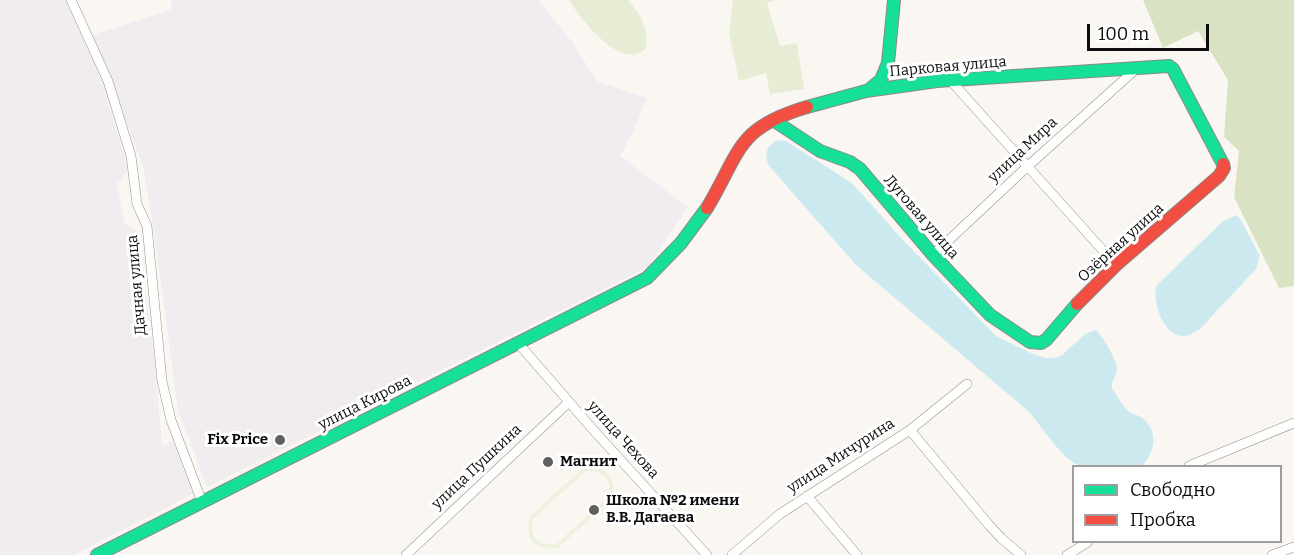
<!DOCTYPE html>
<meta charset="utf-8">
<style>
body{margin:0}
#map{position:relative;width:1294px;height:555px;overflow:hidden;background:#faf7f3;font-family:Bitter,serif}
canvas{display:block}
.legend{position:absolute;left:1072px;top:465px;width:210px;height:78px;box-sizing:border-box;background:#fff;border:2px solid #9e9e9e;margin:0;padding:8px 10px;list-style:none;font-size:18px;color:#0d0d0d}
.legend li{display:flex;align-items:center;gap:12px;height:30px}
.legend b{width:30px;border:2px solid #9e9e9e}
.scale{position:absolute;left:1087px;top:24px;width:122px;height:27px;box-sizing:border-box;border:3px solid #0d0d0d;border-top:0;padding-left:8px;font-size:18px;line-height:21px;white-space:nowrap;color:#0d0d0d;-webkit-text-stroke:4px #fff;paint-order:stroke}
</style>
<div id="map">
<canvas width="1294" height="555"></canvas>
<ul class="legend">
<li><b style="height:8px;background:#16e098"></b>Свободно</li>
<li><b style="height:8px;background:#f24e42"></b>Пробка</li>
</ul>
<div class="scale">100 m</div>
</div>
<script>
const ctx = document.querySelector('canvas').getContext('2d');
ctx.lineJoin = 'round';
function paint(path, color) { ctx.fillStyle = color; ctx.fill(path, 'evenodd'); }
function trace(path, color, width, dash) { ctx.strokeStyle = color; ctx.lineWidth = width; ctx.lineCap = dash ? 'butt' : 'round'; ctx.setLineDash(dash || []); ctx.stroke(path); }
function write(font, color, halo, rows, align = 'center') {
  ctx.font = font + ' Bitter,serif'; ctx.lineWidth = 6; ctx.setLineDash([]); ctx.textBaseline = 'middle'; ctx.strokeStyle = halo; ctx.fillStyle = color; for (const [text, x, y, turn = 0] of rows) {
    ctx.save(); ctx.translate(x, y); ctx.rotate((+turn || 0) * Math.PI / 180); ctx.textAlign = isNaN(turn) ? turn : align; if (halo) ctx.strokeText(text, 0, 0); ctx.fillText(text, 0, 0); ctx.restore();
  }
}
const industrial = new Path2D(`
 M0,0H65L108,94L107,100L129,170L117,184L125,224L137,232L154,354L162,445L173,441L194,493L74,555H0Z
 M171,0H538L573,43L597,81L647,98L633,132L620,156L688,207L648,267L207,487L178,411L154,232L143,166L93,35L172,9Z`);
const green = new Path2D(`
 M569,0H628C640,14 651,31 645,49C622,72 580,19 569,0Z
 M733,0H775L767,3L780,46L797,43L804,89L770,94L766,73L739,81L729,34Z`);
const forest = new Path2D(`
 M1143,0H1294V286L1279,288L1234,197L1239,151L1224,137L1228,80L1198,31L1163,48Z`);
const pitch = new Path2D(`
 M593,466C610,469 618,483 611,500L558,548L548,549L534,544L529,536L528,521L530,516L583,468ZM589,471C605,471 613,482 608,497L556,544H544L535,538L532,530L533,519L585,472Z`);
const water = new Path2D(`
 M777,140L786,141L852,183L904,241L996,336L1033,354L1045,358H1054L1062,355L1085,334L1096,330C1102,335 1117,360 1117,369C1117,376 1111,380 1112,388C1117,396 1122,405 1128,411C1133,415 1141,415 1145,420C1159,435 1154,453 1142,466C1128,467 1092,470 1081,466C1063,462 1040,423 1027,410L856,265L769,166C764,155 766,146 777,140Z
 M1236,215L1240,218L1260,256L1256,269L1199,330C1193,333 1188,337 1181,336C1163,334 1151,300 1157,285L1223,221Z`);
const street = new Path2D(`
 M71,0L108,81L131,156L137,204L147,226L162,381L171,420L202,502
 M951,81L1116,265
 M933,255L1028,166L1136,69
 M518,343L596,433L707,555
 M910,430L989,525L1001,538L1021,555
 M1189,466L1294,423
 M807,496L857,555
 M406,555L569,402
 M732,555L780,514L910,430L967,384
 M1067,555L1088,542
 M1272,555L1294,547`);
const fast = new Path2D(`
 M870,89L881,80L888,63L894,0
 M807,107L866,91L937,81L1169,66L1173,69L1223,164
 M773,120L820,151L850,162L860,169L933,255L990,315L1030,342L1041,343L1046,340L1077,304
 M97,555L647,278L681,243L707,208`);
const jam = new Path2D(`
 M707,208C741,151 736,128 807,107
 M1077,304L1116,265L1219,176L1224,168L1223,164`);
const markers = [
 [280,440,6,"#605f5e"],
 [548,462,6,"#605f5e"],
 [594,510,6,"#605f5e"]
];
const streetNames = [
 ["Парковая улица",948,67,-5],
 ["улица Мира",1023,150,-43],
 ["Луговая улица",921,217,49],
 ["Озёрная улица",1121,243,-42],
 ["Дачная улица",137,285,-95],
 ["улица Кирова",365,403,-27],
 ["улица Чехова",623,440,48],
 ["улица Мичурина",841,456,-33],
 ["улица Пушкина",477,467,-43]
];
const poiNames = [
 ["Fix Price",268,440,"right"],
 ["Магнит",560,462],
 ["Школа №2 имени",606,501],
 ["В.В. Дагаева",606,518]
];
paint(industrial, '#f1ecef');
paint(green, '#e7edd5');
paint(forest, '#d9e3c4');
paint(pitch, '#eff1df');
paint(water, '#cde9f0');
trace(street, '#949291', 10);
trace(fast, '#8a8987', 14);
trace(jam, '#8a8987', 14);
trace(street, '#fefefd', 9);
trace(fast, '#16e098', 12);
trace(jam, '#f24e42', 12);
for (const [x, y, r, color] of markers) { const dot = new Path2D(); dot.arc(x, y, r, 0, 2 * Math.PI); ctx.fillStyle = color; ctx.fill(dot); trace(dot, '#fff', 2); }
write('15px', '#0d0d0d', '#fff', streetNames);
write('bold 15px', '#0d0d0d', '#fff', poiNames, 'left');
</script>
